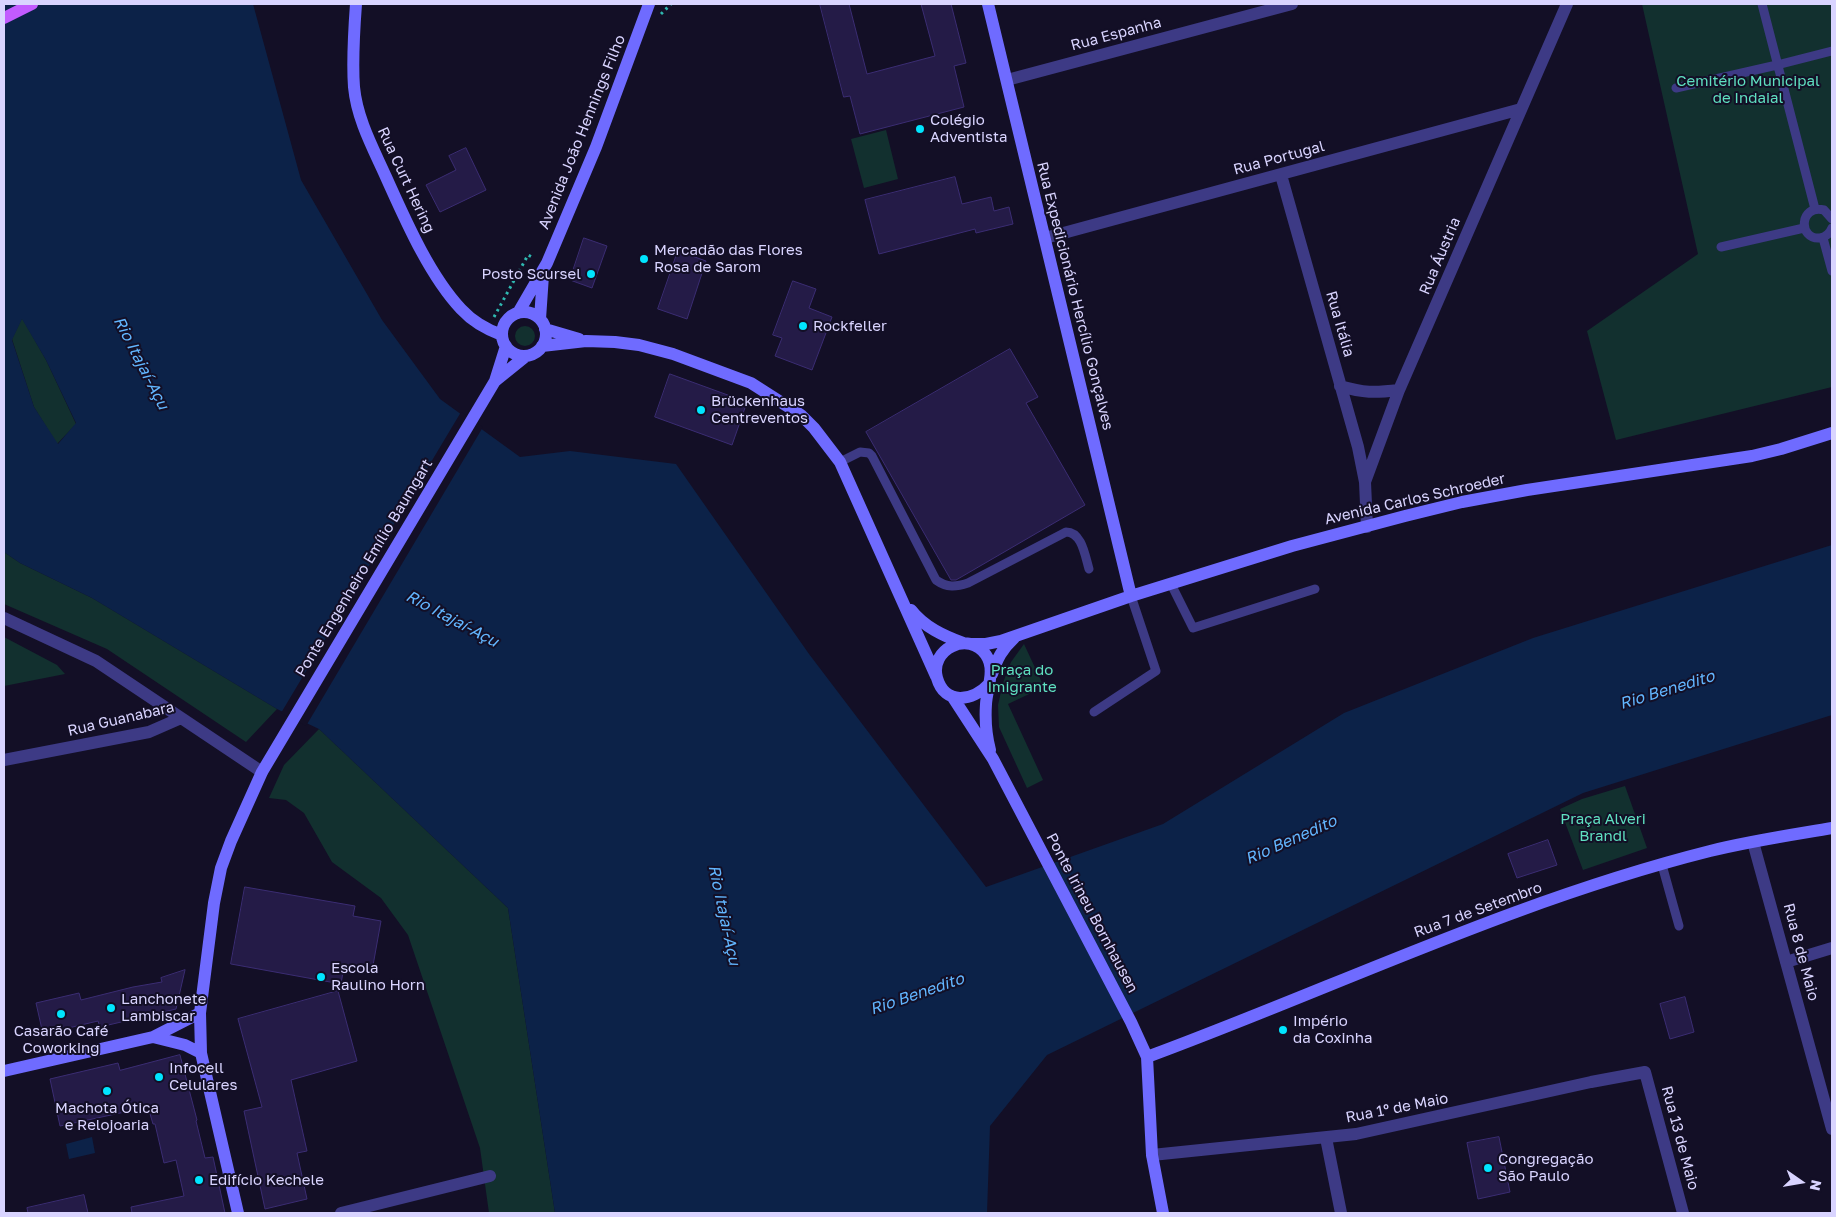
<!DOCTYPE html>
<meta charset="utf-8">
<style>
body{margin:0}
#map{position:relative;width:1836px;height:1217px;overflow:hidden;background:#130f26;font-family:"Golos Text",sans-serif}
canvas{display:block}
.frame{position:absolute;inset:0;border:5px solid #d9d4ff;pointer-events:none}
.north{position:absolute;left:1776px;top:1157px;width:50px;height:50px;-webkit-text-stroke:4px #130f26;paint-order:stroke;rotate:103deg;font-size:14px;font-weight:700;line-height:20px;text-align:center;color:#d9d4ff}
.north::after{content:'';display:block;margin:auto;width:18px;height:22px;background:#d9d4ff;clip-path:polygon(50% 0,100% 100%,50% 72%,0 100%)}
</style>
<div id="map">
<canvas width="1836" height="1217"></canvas>
<div class="frame"></div>
<div class="north">N</div>
</div>
<script>
const ctx = document.querySelector('canvas').getContext('2d');
ctx.lineJoin = 'round';
function paint(path, color) { ctx.fillStyle = color; ctx.fill(path, 'evenodd'); }
function trace(path, color, width, dash) { ctx.strokeStyle = color; ctx.lineWidth = width; ctx.lineCap = dash ? 'butt' : 'round'; ctx.setLineDash(dash || []); ctx.stroke(path); }
function write(font, color, halo, rows, align = 'center') {
  ctx.font = font + ' "Golos Text",sans-serif'; ctx.lineWidth = 4; ctx.setLineDash([]); ctx.textBaseline = 'middle'; ctx.strokeStyle = halo; ctx.fillStyle = color; for (const [text, x, y, turn = 0] of rows) {
    ctx.save(); ctx.translate(x, y); ctx.rotate((+turn || 0) * Math.PI / 180); ctx.textAlign = isNaN(turn) ? turn : align; if (halo) ctx.strokeText(text, 0, 0); ctx.fillText(text, 0, 0); ctx.restore();
  }
}
const green = new Path2D(`
 M1642,4H1832V387L1616,440L1587,331L1698,254Z
 M886,130L898,179L864,188L851,139Z
 M22,318L46,360L76,424L57,444L34,407L12,339Z
 M515 336a10 10 0 1 1 20 0a10 10 0 1 1-20 0Z
 M4,552L20,563L92,598L277,709L246,742L107,649L4,604Z
 M4,637L57,665L65,674L4,686Z
 M1024,644L1044,687L1008,704L1043,780L1027,788L999,727L998,705L1003,683L1011,662Z
 M319,729L508,908L555,1213H489L480,1148L408,935L381,898L332,862L304,813L286,800L269,798L284,765Z
 M1625,786L1647,848L1583,870L1560,809L1582,799Z`);
const water = new Path2D(`
 M4,4H253L301,180L382,320L440,399L520,457L570,451L676,464L809,654L986,887L1163,824L1344,713L1533,638L1832,545V715L1583,793L1047,1055L990,1126L987,1213H555L508,908L319,729L277,709L92,598L20,563L4,552ZM22,319L46,360L76,423L58,444L34,407L12,340Z
 M92,1137L95,1153L69,1159L66,1144Z`);
const pier = new Path2D(`
 M461,412L483,427L306,726L281,713Z`);
const building = new Path2D(`
 M820,4H849L867,74L935,56L921,4H951L966,63L954,66L964,107L860,134L850,96L844,97Z
 M466,148L486,190L440,212L426,185L456,170L449,156Z
 M955,177L962,204L991,197L994,211L1009,207L1013,224L976,233L975,229L879,254L865,200Z
 M584,238L607,246L592,288L570,280Z
 M678,251L706,261L687,319L658,309Z
 M793,281L816,289L809,308L832,317L812,370L775,356L782,338L773,335Z
 M1010,349L1038,397L1026,403L1085,505L956,580H951L866,432Z
 M670,374L747,402L732,445L655,417Z
 M1548,840L1557,865L1517,878L1508,854Z
 M245,887L355,906L353,916L381,921L372,971L344,966L341,984L231,964Z
 M185,970L176,1009L100,1027L98,1021L43,1034L36,1003L79,993L81,1000L133,987L162,982L161,978Z
 M338,991L357,1061L291,1080L307,1151L297,1153L307,1199L265,1209L244,1111L262,1107L238,1019Z
 M1685,997L1694,1032L1670,1039L1660,1004Z
 M180,1055L197,1120L196,1121L205,1158L213,1157L225,1213H132L131,1207L184,1196L176,1160L164,1163L155,1124H153L148,1107L60,1126L50,1079L118,1063L120,1070Z
 M1499,1137L1510,1192L1478,1199L1467,1143Z
 M84,1195L88,1213H28L27,1208Z`);
const path = new Path2D(`
 M661,14L671,4
 M494,317L528,255L534,258`);
const lane = new Path2D(`
 M1762,4L1815,209
 M1676,88L1777,65L1832,51
 M1832,219L1824,210C1799,204 1798,240 1820,238C1826,237 1830,233 1832,228
 M1823,238L1832,271
 M1721,247L1804,228
 M840,462L860,452L869,453L872,456L936,580C947,588 956,587 968,583L1066,532C1082,532 1085,556 1089,569
 M1171,584L1193,628L1315,589
 M1094,712L1156,671L1131,596
 M1662,865L1679,926`);
const street = new Path2D(`
 M1007,80L1292,4
 M1281,175L1358,447L1365,482
 M1045,238L1521,109
 M1340,386C1364,393 1374,393 1399,390
 M1367,527L1365,482L1399,390L1567,4
 M4,618L96,661L262,772
 M4,760L149,732L181,718
 M1753,842L1832,1129
 M1786,962L1832,948
 M1326,1138L1341,1213
 M1152,1155L1356,1134L1591,1082L1645,1072L1683,1213
 M341,1213L490,1176`);
const secondary = new Path2D(`
 M356,4C354,31 352,60 354,87C357,119 373,148 386,177C405,219 429,275 461,309C473,322 485,329 502,335
 M988,4L1131,596
 M502 334a22 22 0 1 1 44 0a22 22 0 1 1-44 0Z
 M518,313L547,263L596,147L649,4
 M540,319L543,275
 M545,329L579,339
 M542,346L586,341L615,342L639,345L673,354L751,383L801,415L814,428L840,462L936,676
 M495,381L526,356
 M911,610C924,627 944,636 963,643
 M972,644H986L1001,641L1131,596L1292,546L1405,516L1462,502L1527,490L1752,456L1781,449L1832,433
 M992,674C997,659 1002,649 1014,638
 M989,684C973,701 945,706 937,678C929,649 969,630 986,655C996,669 987,688 986,704C985,719 986,735 990,750
 M952,696L993,759L1131,1022L1147,1057L1152,1155L1163,1213
 M153,1037L185,1045L201,1053
 M1147,1057C1334,988 1515,900 1710,851C1750,841 1791,835 1832,828
 M4,1071L153,1037L200,1013
 M238,1213L201,1053L200,1013L214,903L221,868L231,841L262,772L495,381L506,346`);
const primary = new Path2D(`
 M4,18L32,4`);
const markers = [
 [920,129,5,"#00e5ff"],
 [644,259,5,"#00e5ff"],
 [591,274,5,"#00e5ff"],
 [803,326,5,"#00e5ff"],
 [701,410,5,"#00e5ff"],
 [321,977,5,"#00e5ff"],
 [111,1008,5,"#00e5ff"],
 [61,1014,5,"#00e5ff"],
 [1283,1030,5,"#00e5ff"],
 [159,1077,5,"#00e5ff"],
 [107,1091,5,"#00e5ff"],
 [1488,1168,5,"#00e5ff"],
 [199,1180,5,"#00e5ff"]
];
const streetNames = [
 ["Rua Espanha",1116,34,-15],
 ["Avenida João Hennings Filho",582,132,-68],
 ["Rua Portugal",1279,158,-15],
 ["Rua Curt Hering",406,180,65],
 ["Rua Áustria",1440,256,-67],
 ["Rua Expedicionário Hercílio Gonçalves",1075,296,76],
 ["Rua Itália",1340,324,74],
 ["Avenida Carlos Schroeder",1415,499,-13],
 ["Ponte Engenheiro Emílio Baumgart",364,568,-59],
 ["Rua Guanabara",121,719,-13],
 ["Rua 7 de Setembro",1478,910,-20],
 ["Ponte Irineu Bornhausen",1092,913,62],
 ["Rua 8 de Maio",1801,952,75],
 ["Rua 1º de Maio",1397,1108,-11],
 ["Rua 13 de Maio",1680,1138,75]
];
const parkNames = [
 ["Cemitério Municipal",1748,81],
 ["de Indaial",1748,98],
 ["Praça do",1022,670],
 ["Imigrante",1022,687],
 ["Praça Alveri",1603,819],
 ["Brandl",1603,836]
];
const poiNames = [
 ["Colégio",930,120],
 ["Adventista",930,137],
 ["Mercadão das Flores",654,250],
 ["Rosa de Sarom",654,267],
 ["Posto Scursel",581,274,"right"],
 ["Rockfeller",813,326],
 ["Brückenhaus",711,401],
 ["Centreventos",711,418],
 ["Escola",331,968],
 ["Raulino Horn",331,985],
 ["Lanchonete",121,999],
 ["Lambiscar",121,1016],
 ["Império",1293,1021],
 ["da Coxinha",1293,1038],
 ["Casarão Café",61,1031,"center"],
 ["Coworking",61,1048,"center"],
 ["Infocell",169,1068],
 ["Celulares",169,1085],
 ["Machota Ótica",107,1108,"center"],
 ["e Relojoaria",107,1125,"center"],
 ["Congregação",1498,1159],
 ["São Paulo",1498,1176],
 ["Edifício Kechele",209,1180]
];
const waterNames = [
 ["Rio Itajaí-Açu",141,363,63],
 ["Rio Itajaí-Açu",452,619,28],
 ["Rio Benedito",1667,690,-17],
 ["Rio Benedito",1291,840,-24],
 ["Rio Itajaí-Açu",724,915,78],
 ["Rio Benedito",917,994,-19]
];
paint(green, '#12302f');
paint(water, '#0c2248');
paint(pier, '#130f26');
paint(building, '#241b47');
trace(building, '#3b2d73', 1);
trace(path, '#2fb8b0', 3, [2.5, 4]);
trace(lane, '#3d3a85', 9);
trace(street, '#3d3a85', 12);
trace(secondary, '#6f6bff', 12);
trace(primary, '#c25bff', 12);
for (const [x, y, r, color] of markers) { const dot = new Path2D(); dot.arc(x, y, r, 0, 2 * Math.PI); ctx.fillStyle = color; ctx.fill(dot); trace(dot, '#130f26', 2); }
write('15px', '#d9d4ff', '#130f26', streetNames);
write('15px', '#5fe0c0', '#130f26', parkNames);
write('15px', '#d9d4ff', '#130f26', poiNames, 'left');
write('italic 16px', '#62b6ff', '#130f26', waterNames);
</script>
